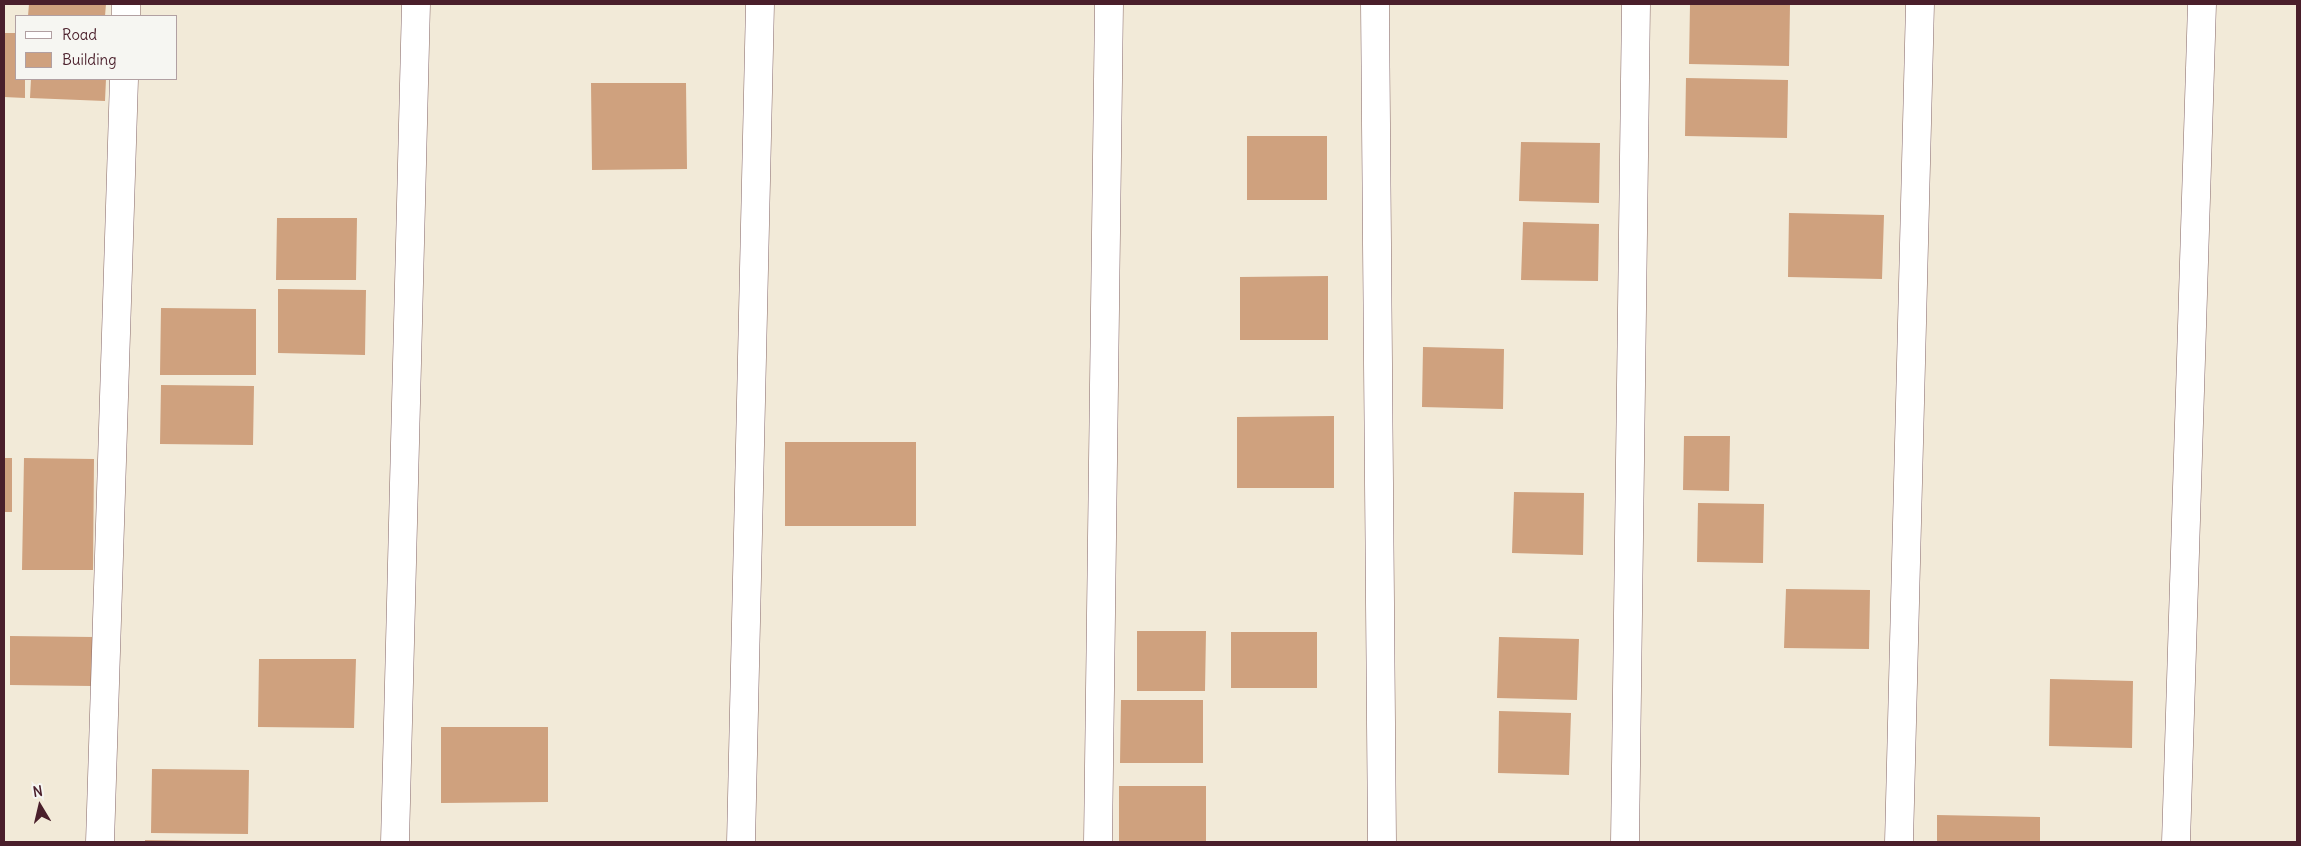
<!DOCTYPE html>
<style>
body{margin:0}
#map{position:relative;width:2301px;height:846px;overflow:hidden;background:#f2ead8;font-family:Delius,sans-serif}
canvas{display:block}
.frame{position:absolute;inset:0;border:5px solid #4a1f2b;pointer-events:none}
.legend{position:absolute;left:15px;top:15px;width:162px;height:65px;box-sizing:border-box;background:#f6f6f2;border:1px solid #b1a0a2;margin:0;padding:6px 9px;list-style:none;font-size:15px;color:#4a1f2b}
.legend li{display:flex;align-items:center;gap:10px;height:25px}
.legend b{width:25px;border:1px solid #b1a0a2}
.north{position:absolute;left:15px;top:781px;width:50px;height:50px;-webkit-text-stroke:4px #f6f6f2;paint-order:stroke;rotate:351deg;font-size:14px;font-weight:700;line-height:20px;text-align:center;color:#4a1f2b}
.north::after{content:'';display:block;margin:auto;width:18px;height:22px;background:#4a1f2b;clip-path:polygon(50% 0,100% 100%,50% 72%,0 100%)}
</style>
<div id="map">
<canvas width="2301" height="846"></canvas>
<div class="frame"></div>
<ul class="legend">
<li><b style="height:6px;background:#fff"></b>Road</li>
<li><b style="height:14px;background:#cfa17e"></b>Building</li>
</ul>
<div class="north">N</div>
</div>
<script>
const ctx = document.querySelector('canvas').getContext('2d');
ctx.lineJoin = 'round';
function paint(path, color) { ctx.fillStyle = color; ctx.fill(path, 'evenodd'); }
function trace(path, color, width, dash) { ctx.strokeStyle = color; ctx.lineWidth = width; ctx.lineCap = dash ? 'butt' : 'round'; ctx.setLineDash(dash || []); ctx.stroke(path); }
const building = new Path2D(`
 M29,4H106L105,16H28Z
 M1690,4L1790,5L1789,66L1689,64Z
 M4,33H16V79H25V98L4,97Z
 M1686,78L1788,80L1787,138L1685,136Z
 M31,79H106L105,101L30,98Z
 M591,83H686L687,169L592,170Z
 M1247,136H1327V200H1247Z
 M1521,142L1600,143L1599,203L1519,201Z
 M1789,213L1884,215L1882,279L1788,277Z
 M277,218H357L356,280H276Z
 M1523,222L1599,224L1598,281L1521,280Z
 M1328,276V340H1240V277Z
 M278,289L366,290L365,355L278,353Z
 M161,308L256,309V375H160Z
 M1423,347L1504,349L1503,409L1422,407Z
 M161,385L254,386L253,445L160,444Z
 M1334,416V488H1237V417Z
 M1684,436H1730L1729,491L1683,490Z
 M785,442H916V526H785Z
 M4,458H12V512H4Z
 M24,458L94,459L93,570H22Z
 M1514,492L1584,493L1583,555L1512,553Z
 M1698,503L1764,504L1763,563L1697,562Z
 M1786,589L1870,590L1869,649L1784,648Z
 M1137,631H1206L1205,691H1137Z
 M1231,632H1317V688H1231Z
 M10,636L93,637L92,686L10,685Z
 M1499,637L1579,639L1577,700L1497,698Z
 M259,659H356L354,728L258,727Z
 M2050,679L2133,681L2132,748L2049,746Z
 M1121,700H1203V763H1120Z
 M1499,711L1571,713L1569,775L1498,773Z
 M441,727H548V802L441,803Z
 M152,769L249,770L248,834L151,833Z
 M1119,786H1206V842H1119Z
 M1937,815L2040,817V842H1937Z
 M145,840L207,841V842H145Z`);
const minor = new Path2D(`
 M1375,4L1382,842
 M126,16V4
 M100,842L124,79
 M395,842L416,4
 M741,842L760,4
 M1098,842L1109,4
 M1625,842L1636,4
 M1899,842L1920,4
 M2176,842L2202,4`);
paint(building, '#cfa17e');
trace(minor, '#856668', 29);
trace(minor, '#fff', 28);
</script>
